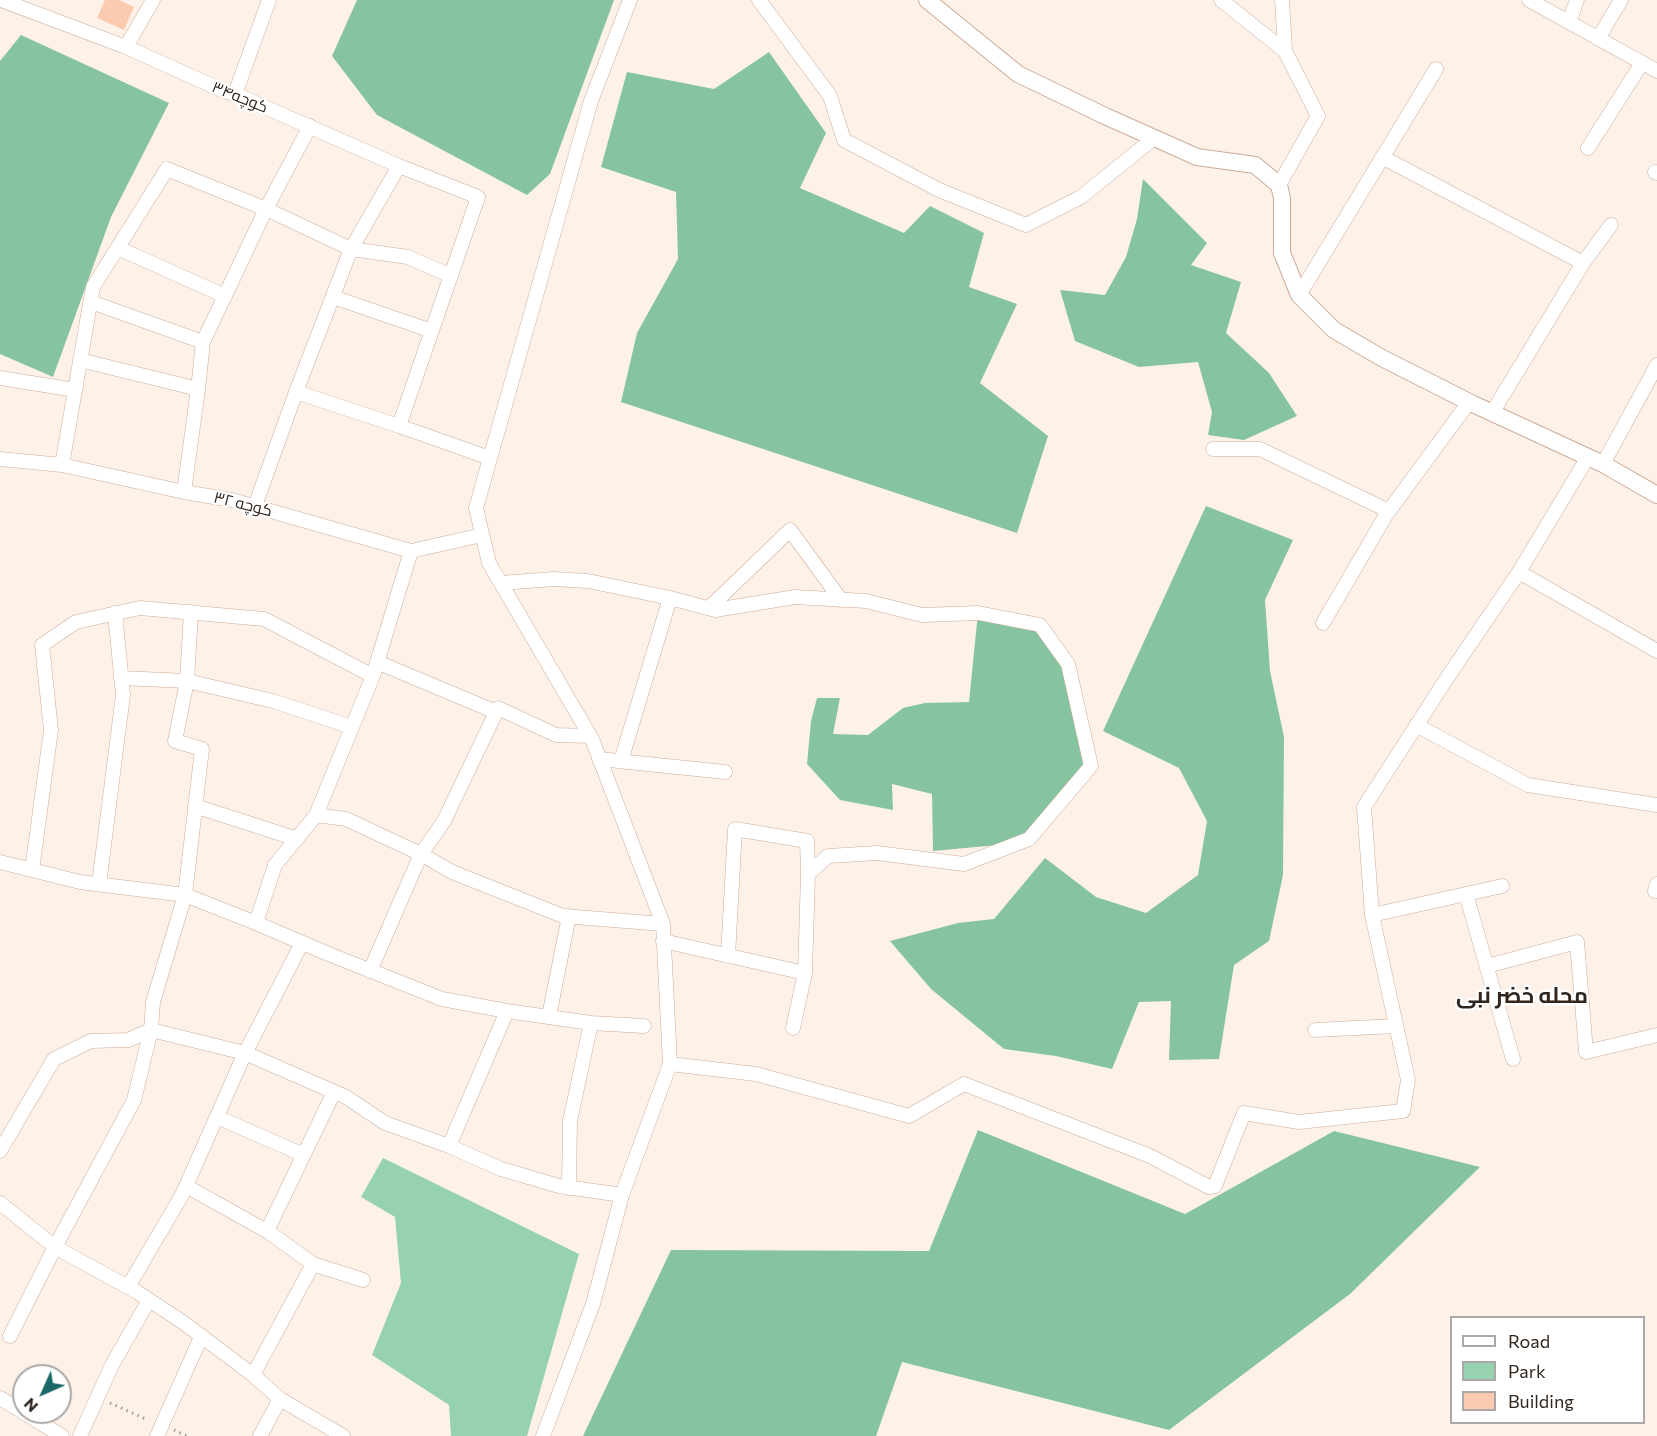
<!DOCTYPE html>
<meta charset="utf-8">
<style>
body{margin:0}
#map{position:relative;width:1657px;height:1436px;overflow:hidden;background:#fef1e8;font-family:Commissioner,sans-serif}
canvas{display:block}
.legend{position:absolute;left:1450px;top:1316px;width:195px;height:108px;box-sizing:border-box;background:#fff;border:2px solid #ada8a5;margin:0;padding:8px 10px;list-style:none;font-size:18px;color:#31261e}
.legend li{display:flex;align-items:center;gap:12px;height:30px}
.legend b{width:30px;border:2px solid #ada8a5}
.north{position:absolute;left:12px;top:1364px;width:60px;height:60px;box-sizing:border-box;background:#fff;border:2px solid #ada8a5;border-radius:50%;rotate:225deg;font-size:16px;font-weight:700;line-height:24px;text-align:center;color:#31261e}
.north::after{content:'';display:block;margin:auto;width:21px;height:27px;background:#1a6868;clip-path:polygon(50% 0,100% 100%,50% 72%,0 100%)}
</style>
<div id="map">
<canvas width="1657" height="1436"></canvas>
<ul class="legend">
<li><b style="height:8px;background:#fff"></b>Road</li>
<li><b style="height:16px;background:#96d2ae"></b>Park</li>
<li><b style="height:16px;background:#facbaf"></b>Building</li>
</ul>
<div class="north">N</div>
</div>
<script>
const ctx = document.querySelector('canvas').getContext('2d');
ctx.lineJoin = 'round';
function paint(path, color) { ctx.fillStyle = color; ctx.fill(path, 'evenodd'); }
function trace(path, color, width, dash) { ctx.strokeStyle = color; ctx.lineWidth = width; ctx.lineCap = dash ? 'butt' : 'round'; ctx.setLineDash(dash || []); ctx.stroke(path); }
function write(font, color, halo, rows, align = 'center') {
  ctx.font = font + ' Commissioner,Cairo,sans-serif'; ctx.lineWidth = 4.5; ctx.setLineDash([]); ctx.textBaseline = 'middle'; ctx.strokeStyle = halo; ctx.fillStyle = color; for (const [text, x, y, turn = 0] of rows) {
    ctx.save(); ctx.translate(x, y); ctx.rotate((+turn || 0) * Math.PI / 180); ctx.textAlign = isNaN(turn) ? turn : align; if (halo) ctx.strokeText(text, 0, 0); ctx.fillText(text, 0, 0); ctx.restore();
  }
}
const green = new Path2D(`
 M383,1158L579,1254L527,1436H451L449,1405L372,1355L401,1283L395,1217L361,1197Z`);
const forest = new Path2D(`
 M357,0H614L550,174L527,195L377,115L332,56Z
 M21,35L169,103L111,217L53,377L0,354V61Z
 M769,52L826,133L800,188L904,233L930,206L984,233L969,287L1017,304L980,383L1048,436L1017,533L621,402L637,333L678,259L676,192L601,167L627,72L714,89Z
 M1143,179L1207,243L1191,265L1241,282L1226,333L1269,373L1297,416L1244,440L1208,435L1212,412L1198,362L1139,367L1075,341L1060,290L1105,295L1126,257L1137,219Z
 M1206,506L1293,540L1265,600L1270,671L1284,737L1283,875L1269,941L1234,965L1219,1059L1169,1060L1171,1001L1139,1002L1112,1069L1056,1056L1004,1049L931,989L890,941L958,923L994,919L1045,858L1096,897L1146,913L1198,875L1207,821L1179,768L1103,731Z
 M978,613L1040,625L1068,664L1091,766L1019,843L933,851L932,794L892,784L893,810L840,800L807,764L811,721L817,698H840L833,734L868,735L903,708L925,703L969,702Z
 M978,1130L1185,1214L1334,1131L1480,1167L1350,1294L1169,1430L902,1362L876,1436H583L671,1250L929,1251Z`);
const building = new Path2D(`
 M105,0H119L134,7L124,30L97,18Z`);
const path = new Path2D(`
 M110,1403L148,1420
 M174,1430L187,1436`);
const minor = new Path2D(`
 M1,0L126,47L226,92L235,94L399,166L478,197L399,426L490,458
 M759,0L830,96L844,140L939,190L1026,225L1081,197L1154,138
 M1221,0L1285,51
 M1529,0L1657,71
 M1569,22L1577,0
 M1598,39L1621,0
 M126,47L153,0
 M235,94L269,0
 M1588,148L1642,63
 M1382,157L1583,263
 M1655,172L1657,173
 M1279,185L1318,116L1285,51L1282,0
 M118,248L225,296
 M1299,295L1436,69
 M333,297L432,331
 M91,302L203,342
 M80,360L198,389
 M0,378L75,390
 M296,392L399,426
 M1492,413L1583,263L1611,225
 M1213,449H1260L1389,511
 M0,459L62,465L184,492L232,500L411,551L482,535
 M1603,464L1657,365
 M62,465L93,287L167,169L266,209L351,249L408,257L451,276
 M184,492L198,389L203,342L266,209L310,126
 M255,506L296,392L351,249L399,166
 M1519,572L1657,651
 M501,583L554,579L588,581L670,598L715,610L795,597L866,601L922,615L978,613L1040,625L1068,664L1091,766L1029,839L964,864L877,853L828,856L808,874
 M709,608L790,530L841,600
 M1323,623L1386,515L1469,402
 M377,662L496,712
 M121,678L187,681L273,701L352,727
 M1416,725L1528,785L1657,805
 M599,759L725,772
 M621,761L670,598
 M195,806L297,839
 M316,815L373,676L411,551
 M0,862L80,882L185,895L256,923L331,955L442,999L507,1011L591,1023L644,1026
 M32,870L51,730L42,645L76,622L140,608L264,619L373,676
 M99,884L123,695L115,613
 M1657,884L1655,891H1657
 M1466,894L1513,1059
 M1372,915L1502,886
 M256,923L275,865L316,815L346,819L421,854L452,872L563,916L663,924
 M663,941L805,973L793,1028
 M728,956L735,829L807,841L808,874L805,973
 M1487,966L1577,942L1586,1052L1657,1035
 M370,971L421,854L444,821L498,708L556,735L590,736
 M549,1016L569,916
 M1315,1030L1396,1026
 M670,1064L756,1074L909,1116L964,1084L1150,1156L1209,1187L1215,1186L1244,1113L1299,1122L1403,1111L1408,1080L1372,915L1364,807L1447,678L1519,572L1588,457
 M217,1117L304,1155
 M449,1146L507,1011
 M0,1151L54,1059L91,1041L128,1040L151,1030L245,1053L346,1097L385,1123L449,1146L501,1169L559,1186L622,1195
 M186,1186L272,1234
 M569,1188L570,1121L591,1023
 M0,1203L55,1247L137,1292L184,1323L253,1375L280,1399L343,1436
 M313,1264L363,1280
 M128,1287L182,1195L245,1053L302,943
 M10,1336L55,1247L134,1100L151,1030L153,1002L185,895L202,749L175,741L187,681L191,612
 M253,1375L313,1264L267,1231L334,1092
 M0,1398L62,1436
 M80,1436L112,1365L149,1300
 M157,1436L201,1337
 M260,1436L280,1399
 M543,1436L593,1304L622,1195L670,1064L663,924L592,739L489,563L476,508L591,101L630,0`);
const tertiary = new Path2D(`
 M927,0L1018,74L1105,116L1197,157L1255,165L1279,185L1282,198V253L1299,295L1334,330L1382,358L1473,404L1603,464L1657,495`);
const streetNames = [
 ["کوچه۳۴",240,97,22],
 ["کوچه ۳۲",243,504,14]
];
const districtNames = [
 ["محله خضر نبی",1522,996]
];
paint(green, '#96d2ae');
paint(forest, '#86c4a0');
paint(building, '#facbaf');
trace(minor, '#cbac98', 15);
trace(tertiary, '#cbac98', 18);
trace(path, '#a69991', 3, [1.5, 4.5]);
trace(minor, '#fff', 14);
trace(tertiary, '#fff', 16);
write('16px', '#31261e', '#fff', streetNames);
write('bold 22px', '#31261e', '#fff', districtNames);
</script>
